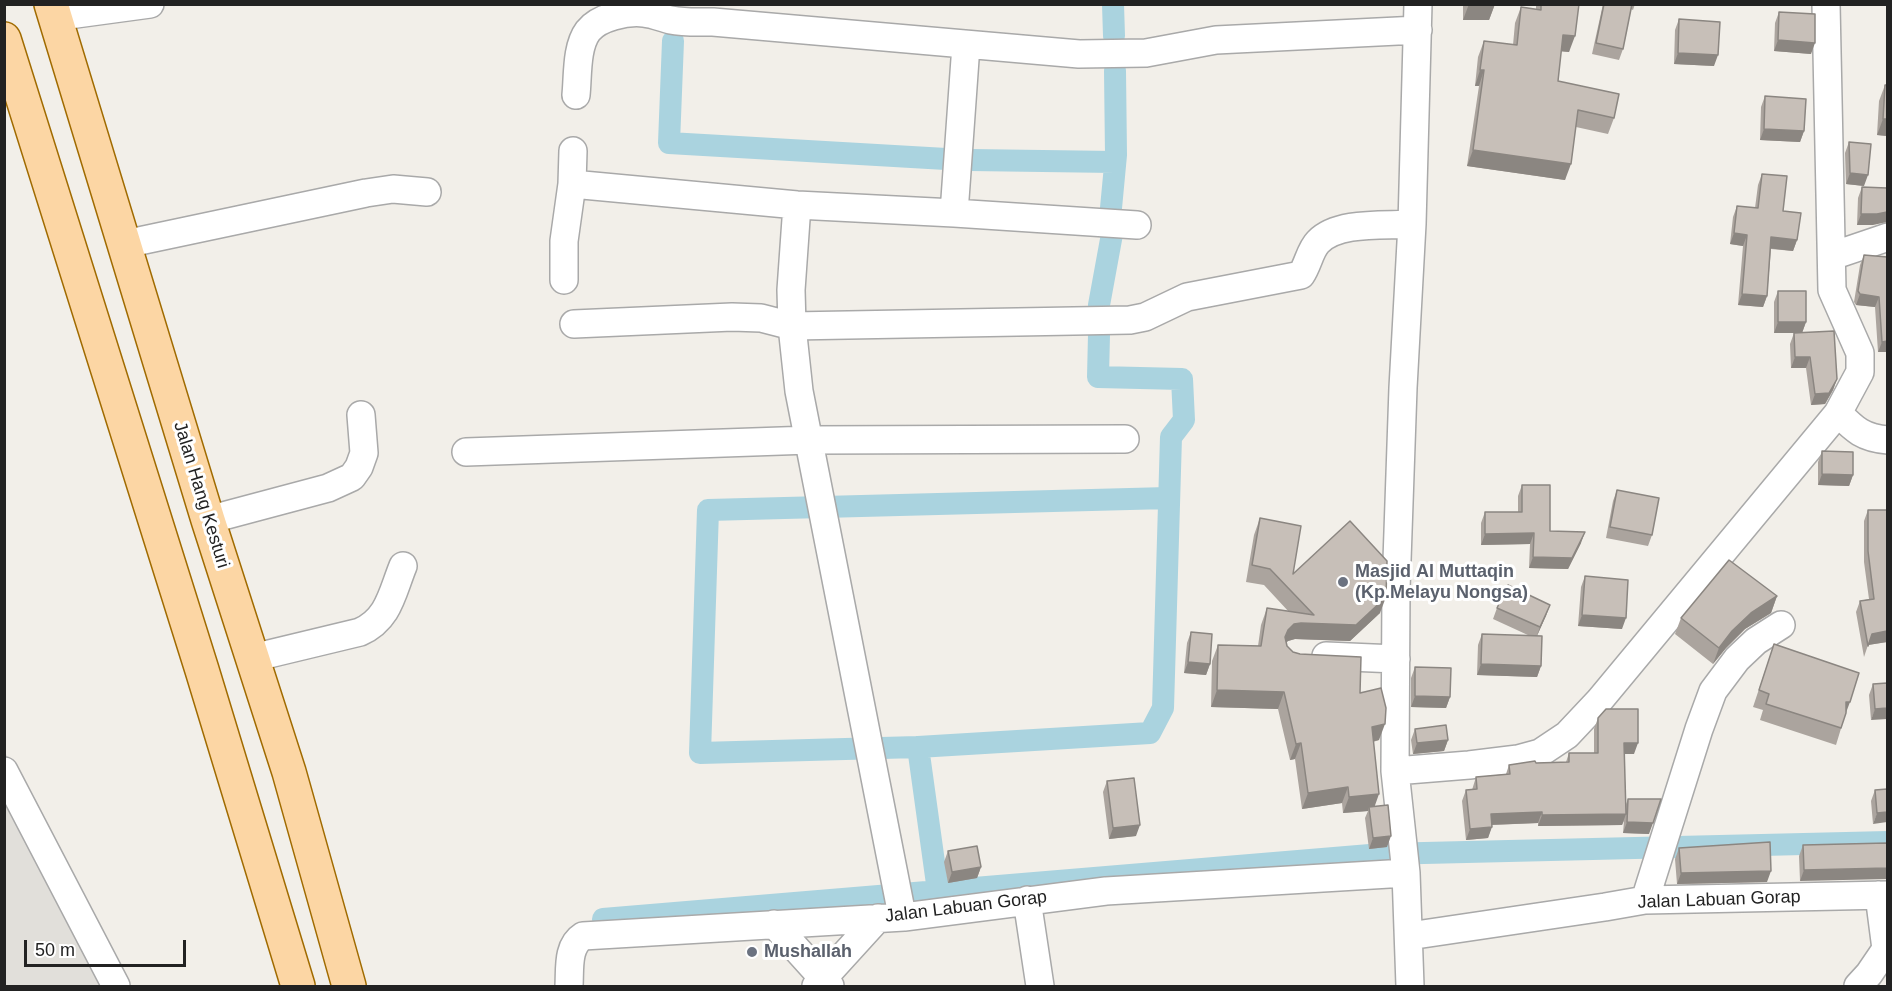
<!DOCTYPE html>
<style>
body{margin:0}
#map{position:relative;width:1892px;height:991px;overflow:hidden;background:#f2efe9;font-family:Helvetica,sans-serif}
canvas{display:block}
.frame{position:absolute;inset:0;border:6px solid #222;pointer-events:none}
.scale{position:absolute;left:24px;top:940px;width:162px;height:27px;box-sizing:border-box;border:3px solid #222;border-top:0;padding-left:8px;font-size:18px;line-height:21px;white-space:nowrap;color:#222;-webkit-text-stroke:4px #fff;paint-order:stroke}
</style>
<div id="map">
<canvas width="1892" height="991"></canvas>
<div class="frame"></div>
<div class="scale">50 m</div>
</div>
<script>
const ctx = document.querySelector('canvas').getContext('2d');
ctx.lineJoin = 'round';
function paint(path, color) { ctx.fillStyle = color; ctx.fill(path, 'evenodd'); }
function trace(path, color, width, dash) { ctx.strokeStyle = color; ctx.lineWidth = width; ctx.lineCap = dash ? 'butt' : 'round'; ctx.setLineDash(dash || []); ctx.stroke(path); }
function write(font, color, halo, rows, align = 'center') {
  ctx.font = font + ' Helvetica,sans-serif'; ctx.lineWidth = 6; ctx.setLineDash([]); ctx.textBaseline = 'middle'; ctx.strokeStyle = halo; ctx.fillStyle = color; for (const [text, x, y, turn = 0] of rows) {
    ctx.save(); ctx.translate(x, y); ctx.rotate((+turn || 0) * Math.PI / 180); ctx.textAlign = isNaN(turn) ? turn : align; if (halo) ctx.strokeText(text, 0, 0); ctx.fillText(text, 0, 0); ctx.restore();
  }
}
const airport = new Path2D(`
 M5,752L130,986H5Z`);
const canal = new Path2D(`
 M1113,4L1114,36
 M673,41L669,143L946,159
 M970,160L1115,162
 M1111,208L1116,155L1115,71
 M1099,305L1112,234
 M918,747L700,753L708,510L1168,498
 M938,891L918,747L1150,733L1163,708L1171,437L1184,420L1182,379L1098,377L1099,335
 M603,919L1382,854L1888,842`);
const minor = new Path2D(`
 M54,17L150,4
 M576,95C578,76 576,47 588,31C599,17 627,11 644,13C654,14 662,18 671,20C685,23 699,22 713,22L1079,54L1146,53L1216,40L1418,30
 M572,184L797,205L954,213L1137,225
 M797,205L791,290L792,326L799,391L900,905L904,917
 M954,213L966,45
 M125,244L366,193L393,189L427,192
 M1832,256L1888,237
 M564,280V241L572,184L573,151
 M574,324L732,317L761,318L792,326L1130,320L1145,317L1187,297L1301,275C1308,265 1310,250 1318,242C1338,221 1384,226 1412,224
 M1838,413C1855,430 1863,438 1888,440
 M466,452L810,440L1125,439
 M208,520L328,488L352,477L359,467L364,453L361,415
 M1326,656L1396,659
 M252,658L360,632C389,619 392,593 403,566
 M4,771L116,986
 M1395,771L1469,765L1518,759L1540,753L1567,735L1599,701L1838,413L1860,372V353L1832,290L1826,4
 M1027,900L1040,986
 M1645,900L1699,729L1713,691L1737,659L1756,641L1781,625
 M774,924L830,986
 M1409,936L1605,907L1645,900L1888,895
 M569,986C570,969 567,946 583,936L904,917L1106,891L1406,873
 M816,986L878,918
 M1410,986L1406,873L1395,771L1396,589L1403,388L1412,224L1418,4
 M1858,986L1869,974L1886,949L1879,895`);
const major = new Path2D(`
 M51,4L208,520L289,772L349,986
 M4,39L202,670L298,986`);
const wall = new Path2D(`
 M1463,4H1495L1489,20H1463Z
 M1536,4H1579L1569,52L1561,51L1558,81L1614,118L1608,134L1576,127L1565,180L1467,166L1479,86H1475L1478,57L1484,41L1513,45L1515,23L1521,7L1536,9Z
 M1603,4H1635L1633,10L1631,9L1623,49L1619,60L1592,54Z
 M1779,12L1811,54L1774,51L1775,23Z
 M1679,19L1714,66L1674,64L1675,30Z
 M1885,85H1887V136L1877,135L1879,101Z
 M1765,96L1804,131L1800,142L1760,140L1761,107Z
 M1849,142L1864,186L1846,184L1845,153Z
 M1762,174L1783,211L1797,240L1793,251L1771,249L1767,296L1763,307L1738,305L1743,246L1730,244L1733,217L1737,206L1755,208L1758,185Z
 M1862,187L1873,225H1857L1858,198Z
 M1864,255L1887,257V352H1878L1875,307L1856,305L1854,302L1860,265Z
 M1778,291L1806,322L1802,333L1837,379L1833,390L1825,404L1811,405L1806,368H1791L1790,344L1794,333H1800H1774V302Z
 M1822,451L1853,475L1849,486L1818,485V462Z
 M1522,485L1550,531L1581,543L1568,569L1529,568L1530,544L1481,545V523L1485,512H1518V496Z
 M1617,490L1652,535L1648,546L1606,538L1613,501Z
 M1868,510H1887V642L1868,645L1864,657L1856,612L1860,601L1869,599L1864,562V521Z
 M1260,518L1293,574L1380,613L1350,641L1295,639L1288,641L1287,642V646L1293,652L1360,693L1379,740L1373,742L1375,806L1387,847L1369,849L1365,818L1368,811L1343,813L1342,803L1302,809L1295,759L1290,760L1278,709L1211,707L1212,661L1218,645L1258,646L1261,625L1267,608L1289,612L1264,585L1246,582L1254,535Z
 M1585,576L1622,629L1578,626L1581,587Z
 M1777,596L1771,613L1745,629L1726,648L1713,664L1675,634L1681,618Z
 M1550,605L1537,636L1541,666L1537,677L1477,675L1478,645L1482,634L1530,636L1493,619L1497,608Z
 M1191,632L1210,664L1206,675L1184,673L1187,643Z
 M1774,644L1846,712L1836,745L1760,720L1763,710L1753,707Z
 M1415,667L1450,697L1446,708L1411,707V678Z
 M1887,683L1871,720L1869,695L1873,684Z
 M1598,718L1634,754H1624L1626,804L1628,799L1649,834L1623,833L1624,821L1622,825L1538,826V823L1492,825L1488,838L1466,840L1462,801L1466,790H1472L1476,777L1506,774L1509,765L1536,763L1566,762L1569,753H1594V729Z
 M1415,729L1448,740L1444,751L1413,754L1411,740Z
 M1107,781L1136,836L1109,839L1103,792Z
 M1887,789L1873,824L1871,801L1875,790Z
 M1887,843L1800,881L1799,856L1803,845Z
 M1679,848L1767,882L1677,884L1675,859Z
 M948,851L981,867L977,878L948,883L944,862Z`);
const shadedWall = new Path2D(`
 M1469,4H1495L1489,20H1463Z
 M1563,35L1575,36L1569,52L1557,51Z
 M1778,40L1815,43L1811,54L1774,51Z
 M1678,53L1718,55L1714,66L1674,64Z
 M1480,70H1484L1479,86H1475Z
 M1883,119H1887V136L1877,135Z
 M1764,129L1804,131L1800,142L1760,140Z
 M1473,150L1571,164L1565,180L1467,166Z
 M1850,173L1868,175L1864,186L1846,184Z
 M1887,212V222L1873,225H1857L1861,214Z
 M1734,233L1747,235L1743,246L1730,244Z
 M1771,237L1797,240L1793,251L1767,248Z
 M1742,294L1767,296L1763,307L1738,305Z
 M1860,294L1879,297L1875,307L1856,305Z
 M1778,322H1806L1802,333H1774Z
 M1887,341V352H1878L1882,342Z
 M1795,357H1810L1806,368H1791Z
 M1837,379L1833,390L1825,404L1811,405L1815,394Z
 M1822,474L1853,475L1849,486L1818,485Z
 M1585,532L1581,543L1568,569L1529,568L1533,557Z
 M1534,533L1530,544L1481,545L1485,534Z
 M1777,596L1771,613L1745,629L1726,648L1713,664L1719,648L1732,631L1751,613Z
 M1386,597L1380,613L1350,641L1295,639L1288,641L1282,646L1288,630L1294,624Z
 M1550,605L1546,616L1536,638L1540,627Z
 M1582,615L1626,618L1622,629L1578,626Z
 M1887,631V642L1868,645L1872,634Z
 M1188,662L1210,664L1206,675L1184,673Z
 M1481,664L1541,666L1537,677L1477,675Z
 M1217,690L1284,692L1278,709L1211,707Z
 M1415,696L1450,697L1446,708L1411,707Z
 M1846,702H1850L1844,718Z
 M1887,708V719L1871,720L1875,709Z
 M1385,724L1379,740L1366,743L1372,727Z
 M1448,740L1444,751L1413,754L1417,743Z
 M1301,743L1295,759L1290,760L1296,744Z
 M1624,743H1638L1634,754H1620Z
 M1348,787L1342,803L1302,809L1308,793Z
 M1379,794L1373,811L1369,807L1368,811L1343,813L1349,797Z
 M1542,812L1538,823L1487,825L1491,814Z
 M1887,812V822L1873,824L1877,813Z
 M1626,814L1622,825L1538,826L1542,815Z
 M1627,822L1653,823L1649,834L1623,833Z
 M1140,825L1136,836L1109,839L1113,828Z
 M1492,827L1488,838L1466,840L1470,829Z
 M1391,836L1387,847L1369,849L1373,838Z
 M981,867L977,878L948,883L952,872Z
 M1887,868V879L1800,881L1804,870Z
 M1771,871L1767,882L1677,884L1681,873Z`);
const building = new Path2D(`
 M1541,4H1579L1575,36L1563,35L1558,81L1619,94L1614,118L1578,110L1571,164L1473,150L1484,70H1480L1484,41L1517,45L1521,7L1541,10Z
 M1604,4H1632L1623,49L1596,43Z
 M1779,12L1815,14V43L1778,40Z
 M1679,19L1720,22L1718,55L1678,53Z
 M1885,85H1887V119H1883Z
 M1765,96L1806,99L1804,131L1764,129Z
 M1849,142L1871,144L1868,175L1850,173Z
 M1762,174L1787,176L1783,211L1801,213L1797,240L1771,237L1767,296L1742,294L1747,235L1734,233L1737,206L1758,208Z
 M1862,187L1887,188V212L1877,214H1861Z
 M1864,255L1887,257V341L1882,342L1879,297L1860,294L1858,291Z
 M1778,291H1806V322H1778Z
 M1834,331L1837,379L1829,393L1815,394L1810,357H1795L1794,333Z
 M1822,451L1853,452V475L1822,474Z
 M1522,485H1550V531L1585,532L1572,558L1533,557L1534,533L1485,534V512H1522Z
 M1617,490L1659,498L1652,535L1610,527Z
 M1868,510H1887V631L1872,634L1868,646L1860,601L1874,599L1868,551Z
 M1260,518L1301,526L1293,574L1350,521L1387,561L1386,597L1356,625L1301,623L1294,624L1288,630L1285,637L1287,646L1293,652L1300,654L1361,657L1360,693L1381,688L1386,708L1385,724L1372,727L1379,794L1349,797L1348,787L1308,793L1301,743L1296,744L1284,692L1217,690L1218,645L1261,646L1267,608L1314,615L1270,569L1252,565Z
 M1729,560L1777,596L1751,613L1732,631L1719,648L1681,618Z
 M1585,576L1628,580L1626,618L1582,615Z
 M1508,585L1550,605L1540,627L1497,608Z
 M1191,632L1212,634L1210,664L1188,662Z
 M1482,634L1542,636L1541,666L1481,664Z
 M1774,644L1859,673L1850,702H1846V713L1841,728L1766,704L1769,694L1759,690Z
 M1415,667L1451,668L1450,697L1415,696Z
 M1887,683V708L1875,709L1873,684Z
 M1606,709H1638V743H1624L1626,814L1542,815V812L1491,814L1492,827L1470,829L1466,790L1477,789L1476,777L1510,774L1509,765L1535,761L1536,763L1569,762V753H1598V718Z
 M1446,725L1448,740L1417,743L1415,729Z
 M1134,778L1140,825L1113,828L1107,781Z
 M1887,789V812L1877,813L1875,790Z
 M1628,799H1661L1653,823L1627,822Z
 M1388,805L1391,836L1373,838L1369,807Z
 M1770,842L1771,871L1681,873L1679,848Z
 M1887,843V868L1804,870L1803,845Z
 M977,846L981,867L952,872L948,851Z`);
const markers = [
 [1343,582,6,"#6b7280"],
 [752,952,6,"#6b7280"]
];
const streetNames = [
 ["Jalan Hang Kesturi",201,495,73],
 ["Jalan Labuan Gorap",1719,900,-2],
 ["Jalan Labuan Gorap",966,907,-7]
];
const worshipNames = [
 ["Masjid Al Muttaqin",1355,572],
 ["(Kp.Melayu Nongsa)",1355,593],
 ["Mushallah",764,952]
];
paint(airport, '#e1dfda');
trace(canal, '#aad3df', 22);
trace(minor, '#a9a9a9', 30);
trace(major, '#a06b00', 36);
trace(minor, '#fff', 27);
trace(major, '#fcd6a4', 33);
paint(wall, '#aba49e');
paint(shadedWall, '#8b8681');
paint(building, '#c7bfb8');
trace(building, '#8b8681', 1.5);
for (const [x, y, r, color] of markers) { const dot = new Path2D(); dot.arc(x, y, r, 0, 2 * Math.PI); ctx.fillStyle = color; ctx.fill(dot); trace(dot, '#fff', 2); }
write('18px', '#222', '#fff', streetNames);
write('bold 18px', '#5b616d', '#fff', worshipNames, 'left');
</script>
